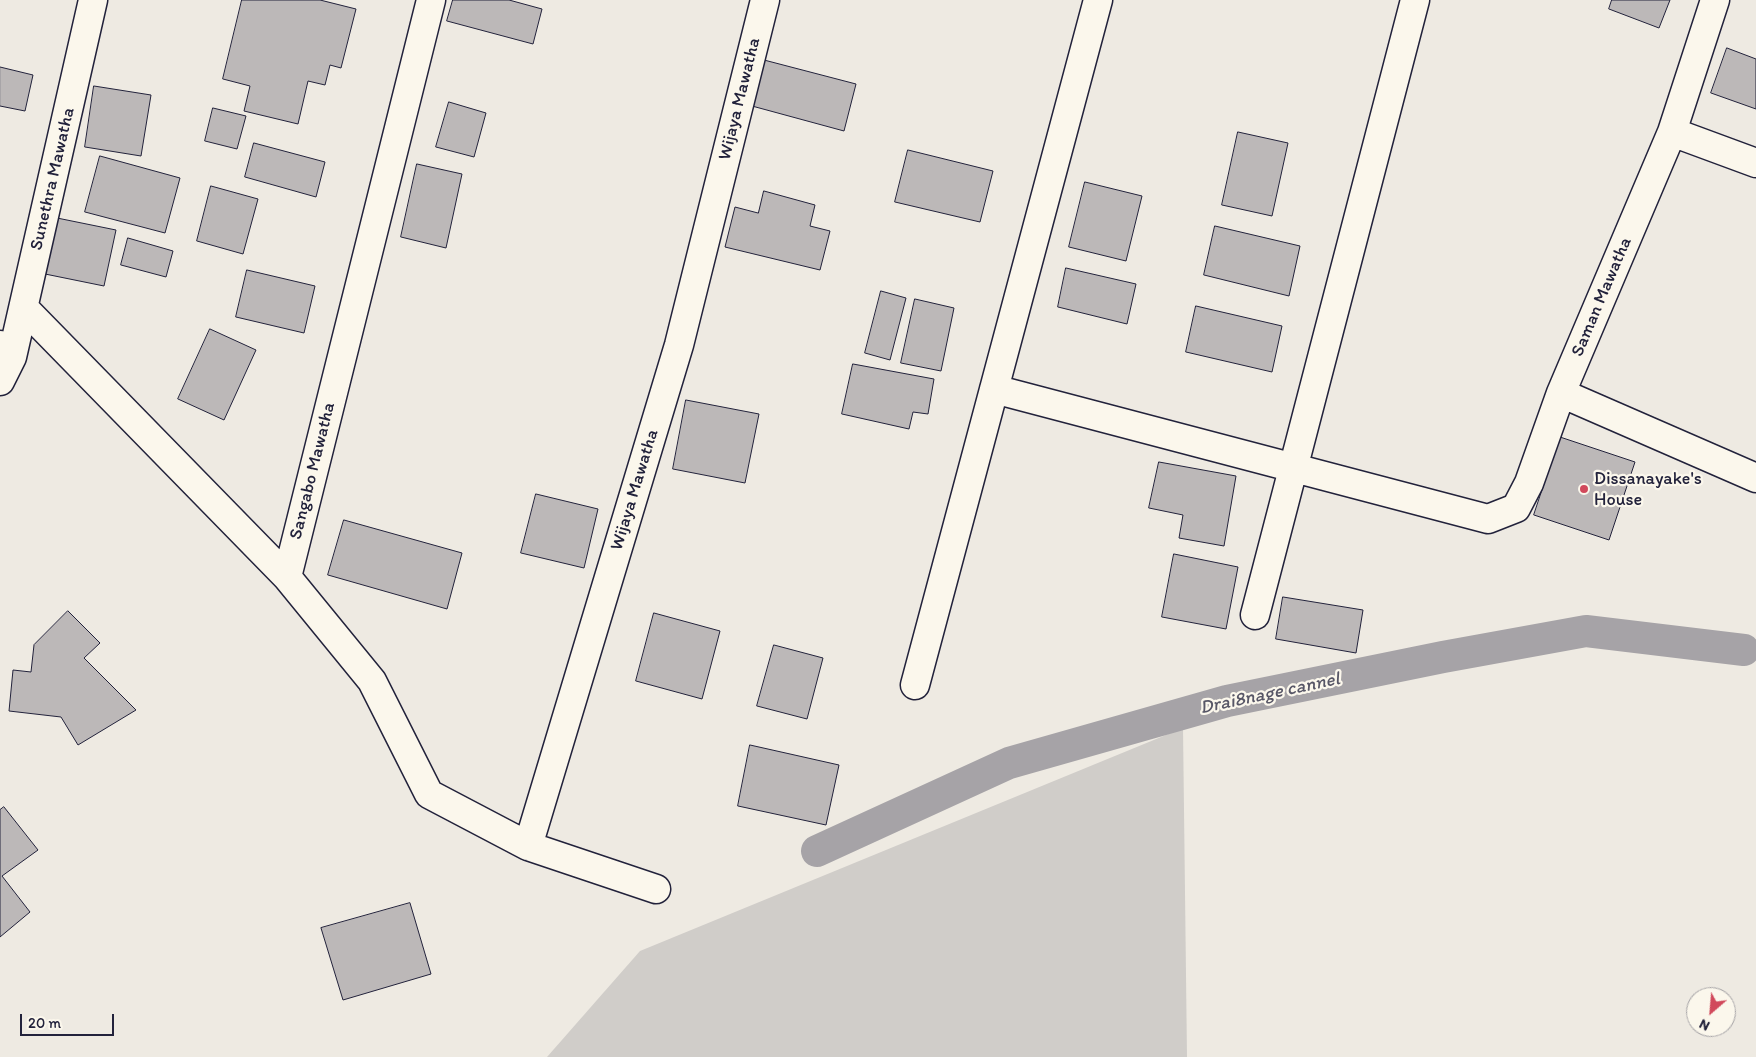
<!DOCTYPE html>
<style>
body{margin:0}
#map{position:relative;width:1756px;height:1057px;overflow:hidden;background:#eeeae2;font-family:Itim,sans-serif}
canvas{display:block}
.north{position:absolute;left:1686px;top:987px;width:50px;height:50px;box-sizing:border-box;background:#fbf7ec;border:1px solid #a4a2a5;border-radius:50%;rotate:207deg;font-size:14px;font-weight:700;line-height:20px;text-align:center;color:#22223b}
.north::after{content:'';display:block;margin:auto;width:18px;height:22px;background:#d1495b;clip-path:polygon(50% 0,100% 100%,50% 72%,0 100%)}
.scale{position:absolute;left:20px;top:1014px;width:94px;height:22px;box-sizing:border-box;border:2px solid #22223b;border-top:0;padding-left:6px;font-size:15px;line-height:18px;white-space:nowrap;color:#22223b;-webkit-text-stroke:4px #fbf7ec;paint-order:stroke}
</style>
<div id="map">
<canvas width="1756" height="1057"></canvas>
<div class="north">N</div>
<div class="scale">20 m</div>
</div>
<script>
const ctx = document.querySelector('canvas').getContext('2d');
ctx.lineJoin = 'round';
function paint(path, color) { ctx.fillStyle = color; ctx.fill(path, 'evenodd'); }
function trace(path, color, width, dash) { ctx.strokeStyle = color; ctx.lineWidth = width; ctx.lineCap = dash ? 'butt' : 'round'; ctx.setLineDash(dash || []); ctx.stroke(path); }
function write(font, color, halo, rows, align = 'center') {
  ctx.font = font + ' Itim,sans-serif'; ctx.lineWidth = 4.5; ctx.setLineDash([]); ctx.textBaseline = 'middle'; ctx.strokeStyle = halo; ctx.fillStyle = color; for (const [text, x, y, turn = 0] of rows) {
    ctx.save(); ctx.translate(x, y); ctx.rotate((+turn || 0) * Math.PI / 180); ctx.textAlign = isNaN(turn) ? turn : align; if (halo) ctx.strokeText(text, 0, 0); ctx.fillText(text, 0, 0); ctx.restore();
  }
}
const green = new Path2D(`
 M1183,728L1187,1057H547L640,951Z`);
const canal = new Path2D(`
 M817,851L1009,763L1227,701L1443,657L1586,631L1744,650`);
const building = new Path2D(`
 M242,0H320L356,9L341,68L330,65L325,85L308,81L298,124L244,111L250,86L223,79Z
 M453,0H509L542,9L533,44L447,21Z
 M1612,0H1670L1659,28L1609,9Z
 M1727,48L1756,59V109L1711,93Z
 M764,60L856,84L844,131L752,106Z
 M0,67L33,75L25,111L0,106Z
 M94,86L151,95L141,156L85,147Z
 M449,102L486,113L474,157L436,147Z
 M213,108L246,116L237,149L205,141Z
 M1238,132L1288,143L1272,216L1222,205Z
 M254,143L325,162L316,197L245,177Z
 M908,150L993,171L980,222L895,202Z
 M100,156L180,178L165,233L85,212Z
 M417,164L462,174L446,248L401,237Z
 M1085,182L1142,196L1126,261L1069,247Z
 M211,186L258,199L243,254L197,241Z
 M764,191L815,205L810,226L830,231L820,270L725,247L735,207L758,213Z
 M57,218L116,230L104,286L45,274Z
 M1215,226L1300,246L1289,296L1204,275Z
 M128,238L173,251L166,277L121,265Z
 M1066,268L1136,284L1127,324L1058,307Z
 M247,270L315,286L304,333L236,317Z
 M881,291L906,298L890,360L865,353Z
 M915,299L954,308L941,371L901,363Z
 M1196,306L1282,326L1272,372L1186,352Z
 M210,329L256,350L224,420L178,399Z
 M853,364L934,379L928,414L913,412L909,429L842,414Z
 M686,400L759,414L745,483L673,469Z
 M1560,437L1635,462L1609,540L1534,515Z
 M1159,462L1236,476L1224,546L1179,538L1183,515L1149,508Z
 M536,494L598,509L584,568L521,553Z
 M344,520L462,553L447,609L328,575Z
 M1174,554L1238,567L1226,629L1162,617Z
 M1283,597L1363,610L1356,653L1276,639Z
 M68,611L100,643L84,658L136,710L78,745L61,717L9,711L13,670L31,672L34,645Z
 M654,613L720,631L702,699L636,681Z
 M774,645L823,658L807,719L757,706Z
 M750,745L839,765L826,825L738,806Z
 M4,807L38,850L2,876L30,912L0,937V810Z
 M410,903L431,974L343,1000L321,928Z`);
const minor = new Path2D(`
 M1715,0L1672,132L1561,393L1756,478
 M1672,132L1756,163
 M24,308L287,577L431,0
 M0,345L12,357L0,381
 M12,357L93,0
 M994,389L1488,519L1516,508L1529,483L1561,393
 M287,577L372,681L429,794L528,846
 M1255,615L1415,0
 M915,685L1098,0
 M656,889L528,846L679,345L765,0`);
const markers = [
 [1584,489,5,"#d1495b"]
];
const streetNames = [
 ["Wijaya Mawatha",740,99,-76],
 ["Sunethra Mawatha",53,179,-77],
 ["Saman Mawatha",1602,297,-67],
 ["Sangabo Mawatha",313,471,-76],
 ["Wijaya Mawatha",635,490,-73]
];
const poiNames = [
 ["Dissanayake's",1594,479],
 ["House",1594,500]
];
const waterNames = [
 ["Drai8nage cannel",1270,694,-12]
];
paint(green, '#d0cdc9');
trace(canal, '#a6a3a7', 32);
paint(building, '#bcb8b8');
trace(building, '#22223b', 1);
trace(minor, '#22223b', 31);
trace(minor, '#fbf7ec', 28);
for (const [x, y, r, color] of markers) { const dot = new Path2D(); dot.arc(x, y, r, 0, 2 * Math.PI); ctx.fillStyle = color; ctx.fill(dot); trace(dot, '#fbf7ec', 2); }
write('18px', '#22223b', '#fbf7ec', streetNames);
write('18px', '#22223b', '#fbf7ec', poiNames, 'left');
write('italic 19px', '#575666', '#fbf7ec', waterNames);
</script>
